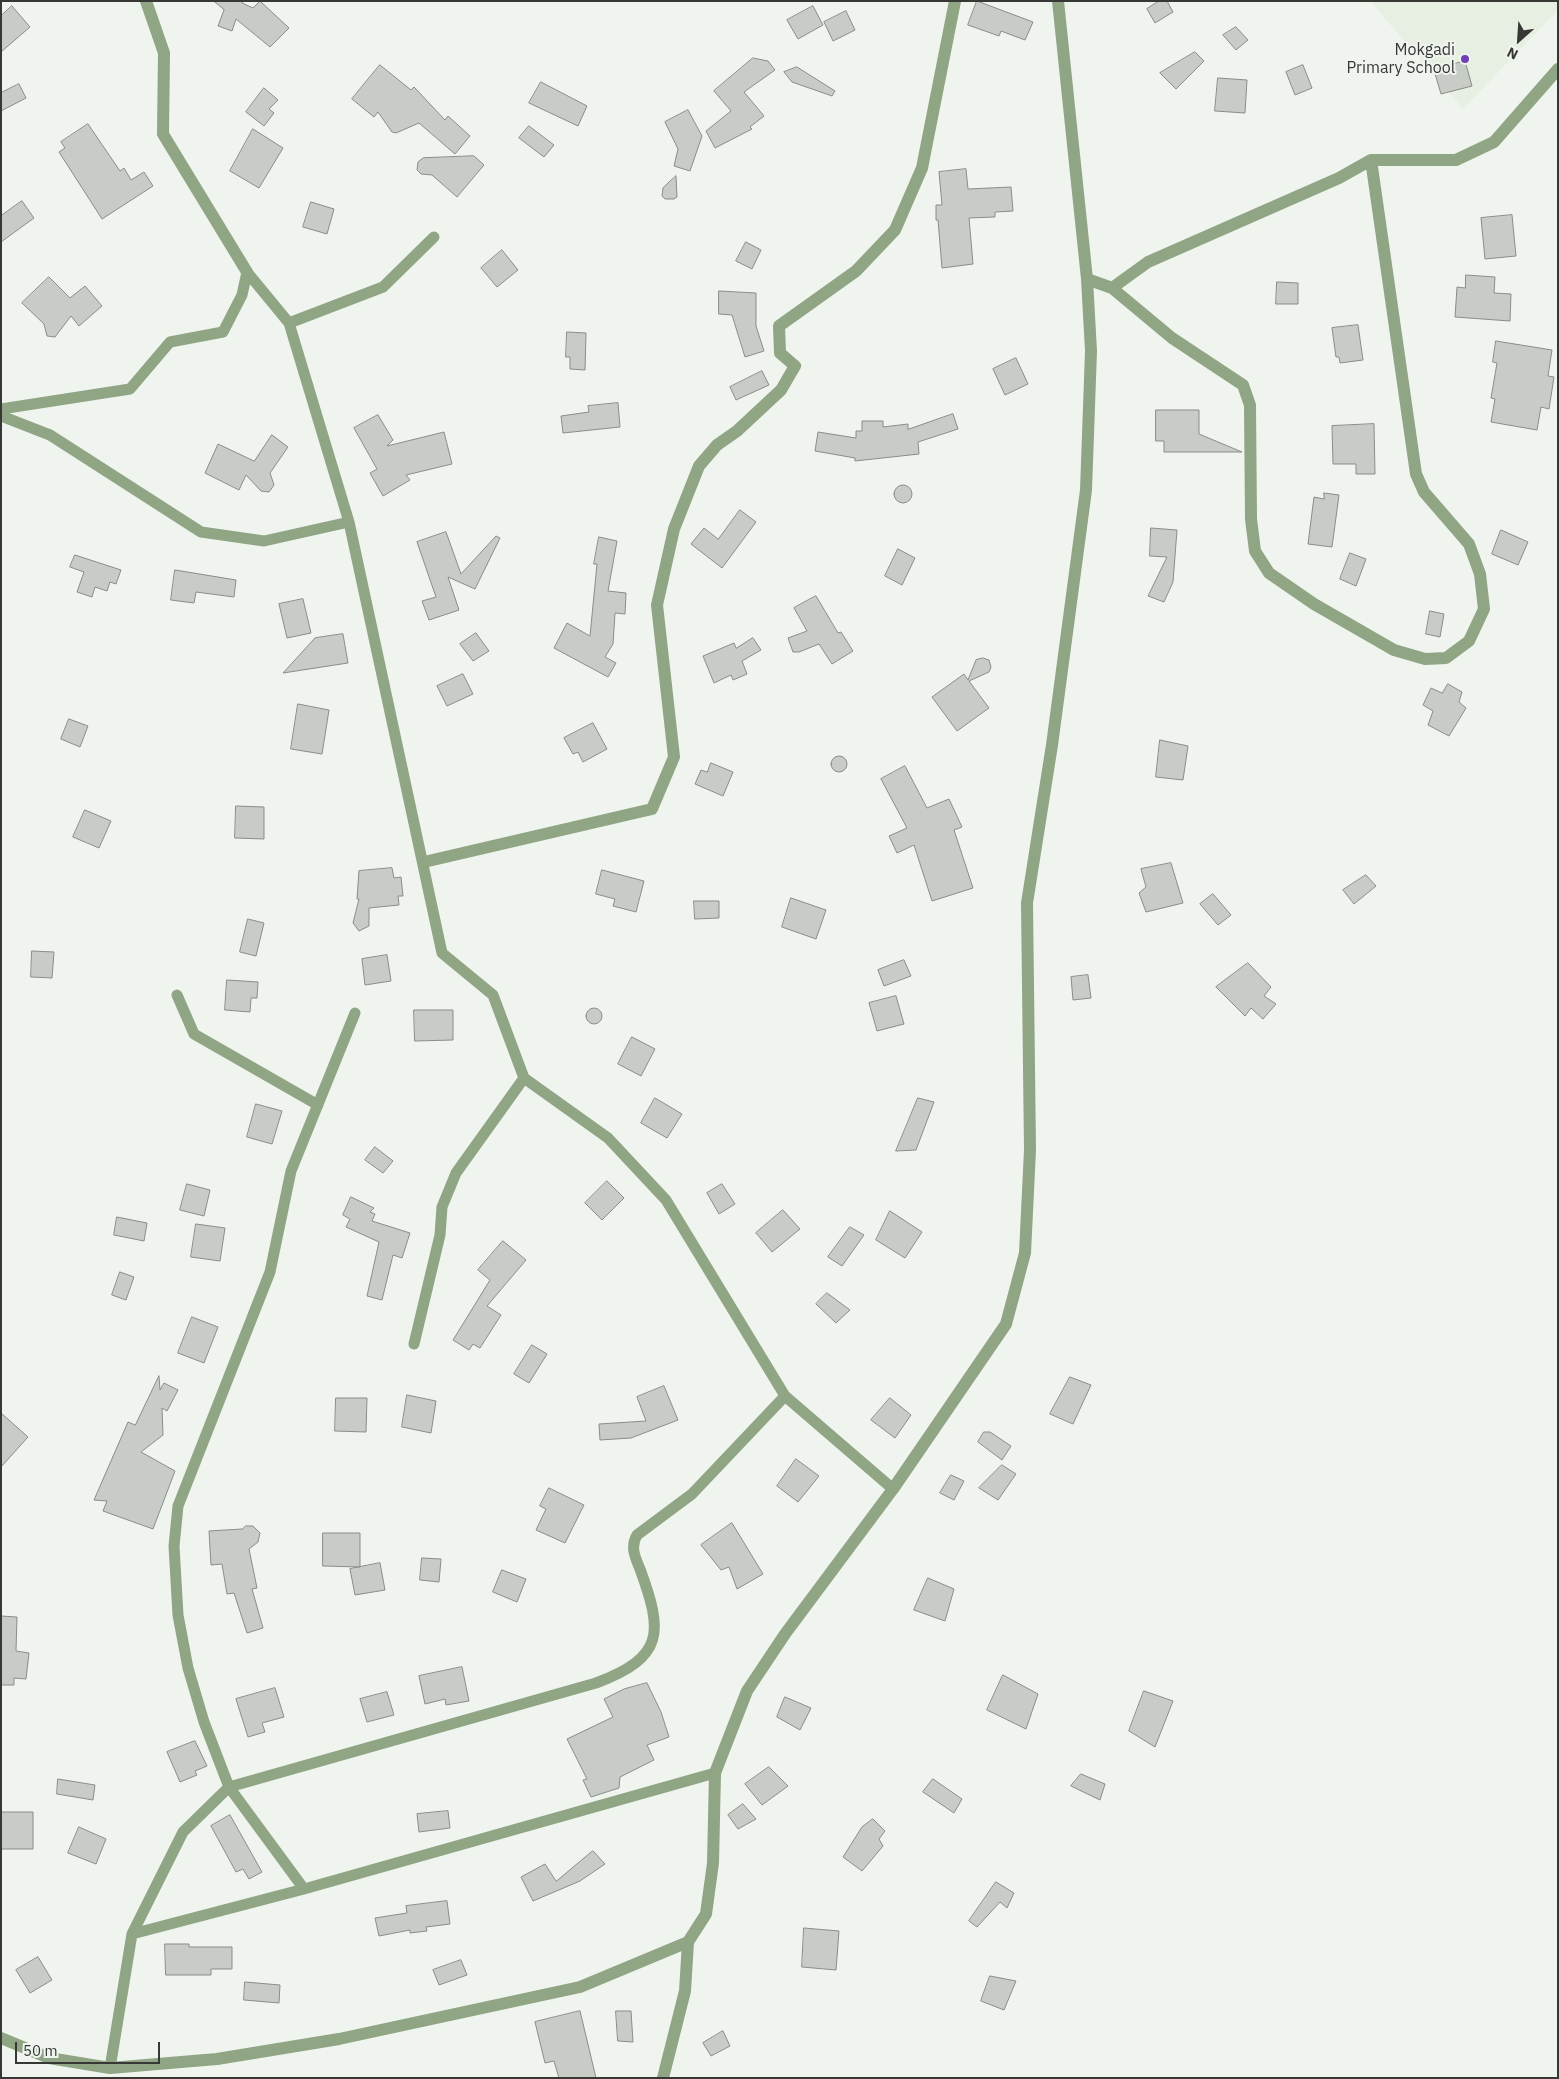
<!DOCTYPE html>
<style>
body{margin:0}
#map{position:relative;width:1559px;height:2079px;overflow:hidden;background:#f0f4ef;font-family:"IBM Plex Sans",sans-serif}
canvas{display:block}
.frame{position:absolute;inset:0;border:2px solid #373836;pointer-events:none}
.north{position:absolute;left:1494px;top:15px;width:50px;height:50px;-webkit-text-stroke:4px #f0f4ef;paint-order:stroke;rotate:206deg;font-size:14px;font-weight:700;line-height:20px;text-align:center;color:#373836}
.north::after{content:'';display:block;margin:auto;width:18px;height:22px;background:#373836;clip-path:polygon(50% 0,100% 100%,50% 72%,0 100%)}
.scale{position:absolute;left:15px;top:2042px;width:145px;height:22px;box-sizing:border-box;border:2px solid #373836;border-top:0;padding-left:6px;font-size:15px;line-height:18px;white-space:nowrap;color:#373836;-webkit-text-stroke:4px #f0f4ef;paint-order:stroke}
</style>
<div id="map">
<canvas width="1559" height="2079"></canvas>
<div class="frame"></div>
<div class="north">N</div>
<div class="scale">50 m</div>
</div>
<script>
const ctx = document.querySelector('canvas').getContext('2d');
ctx.lineJoin = 'round';
function paint(path, color) { ctx.fillStyle = color; ctx.fill(path, 'evenodd'); }
function trace(path, color, width, dash) { ctx.strokeStyle = color; ctx.lineWidth = width; ctx.lineCap = dash ? 'butt' : 'round'; ctx.setLineDash(dash || []); ctx.stroke(path); }
function write(font, color, halo, rows, align = 'center') {
  ctx.font = font + ' "IBM Plex Sans",sans-serif'; ctx.lineWidth = 4; ctx.setLineDash([]); ctx.textBaseline = 'middle'; ctx.strokeStyle = halo; ctx.fillStyle = color; for (const [text, x, y, turn = 0] of rows) {
    ctx.save(); ctx.translate(x, y); ctx.rotate((+turn || 0) * Math.PI / 180); ctx.textAlign = isNaN(turn) ? turn : align; if (halo) ctx.strokeText(text, 0, 0); ctx.fillText(text, 0, 0); ctx.restore();
  }
}
const built = new Path2D(`
 M1370,1H1558V10L1463,109Z`);
const building = new Path2D(`
 M214,1H243L242,3L253,8L260,1L289,28L270,47L236,19L232,31L218,26L224,10Z
 M977,1L1033,22L1025,40L1001,31L999,36L968,25Z
 M1159,1H1167L1173,12L1155,23L1147,9Z
 M12,6L30,27L1,52V16Z
 M813,6L823,25L798,39L787,20Z
 M846,11L855,30L833,41L824,22Z
 M1236,27L1248,40L1236,50L1223,35Z
 M1195,52L1204,61L1176,89L1160,73Z
 M753,58L768,61L775,70L744,92L764,116L750,127L752,129L715,148L706,131L731,111L714,91Z
 M1465,61L1472,86L1441,94L1434,70Z
 M380,65L411,90L414,87L445,120L448,116L470,136L455,154L419,123L396,133L392,132L378,112L374,117L352,99Z
 M1303,65L1312,88L1295,95L1286,72Z
 M797,67L835,91L832,96L792,82L784,72Z
 M1218,78L1247,80L1245,113L1215,111Z
 M541,82L587,106L578,126L529,103Z
 M19,84L26,98L1,111V93Z
 M264,88L278,100L269,109L274,113L264,126L246,112Z
 M688,110L702,136L690,171L674,166L678,149L665,122Z
 M88,124L120,171L124,168L131,180L144,172L153,186L102,219L59,152L65,148L61,142Z
 M529,126L554,145L544,157L519,138Z
 M253,129L283,148L259,188L230,171Z
 M474,156L484,165L457,197L432,175L421,174L417,170L418,162L423,158Z
 M966,169L968,189L1011,187L1013,211L995,212V217L969,218L973,264L942,268L938,220H936V205H942L939,172Z
 M676,176L677,197L674,199H665L662,196L663,188Z
 M22,201L34,218L1,242V216Z
 M311,202L334,209L327,234L303,227Z
 M1512,215L1516,256L1485,259L1481,218Z
 M746,242L761,250L752,269L736,261Z
 M502,250L518,270L497,287L481,268Z
 M1466,275L1495,277L1494,293L1511,294L1510,321L1455,317L1457,287L1465,288Z
 M49,277L70,298L85,286L102,306L79,326L71,316L55,337L47,336L44,324L22,303Z
 M1277,282L1298,283V304H1276Z
 M719,291L756,293V326L764,351L745,357L732,315L719,314Z
 M1358,325L1363,360L1340,363L1339,357H1336L1332,328Z
 M567,332L586,333L585,370L570,369V357H566Z
 M1496,341L1552,350L1548,376L1554,377L1549,409L1541,407L1537,430L1491,422L1495,399L1491,398L1497,363L1493,362Z
 M1016,358L1028,384L1005,395L993,369Z
 M762,371L769,385L736,400L730,387Z
 M618,403L620,427L563,433L561,416L589,412L588,406Z
 M1156,410H1199V434L1242,452H1164V441H1156Z
 M953,414L958,429L918,442L919,454L855,461V458L815,451L818,432L856,438V431H862V421H883V427L908,424V429Z
 M378,415L393,440L387,446L444,432L452,464L406,475L410,480L383,496L370,473L377,469L354,428Z
 M1374,424L1375,474H1356V464H1333L1332,426Z
 M272,435L288,447L270,473L274,485L269,492L261,491L246,475L239,490L205,473L218,444L254,461Z
 M894 494a9 9 0 1 1 18 0a9 9 0 1 1-18 0Z
 M1324,493L1339,495L1332,547L1308,544L1314,497L1324,499Z
 M740,510L756,522L722,568L691,544L704,528L718,539Z
 M1151,528L1177,530L1173,582L1164,602L1148,596L1167,557L1150,556Z
 M1501,530L1528,542L1518,565L1492,554Z
 M446,532L461,574L496,536L500,538L475,589L448,577L459,610L429,620L422,601L436,597L417,542Z
 M599,537L617,541L608,591L626,593L625,614L615,613L613,644L605,657L616,663L608,677L554,648L567,623L590,636L597,564H594Z
 M898,549L915,558L902,585L885,576Z
 M1350,553L1366,559L1356,586L1340,579Z
 M75,555L121,570L116,584L110,582L107,591L95,587L92,597L77,592L84,572L70,567Z
 M175,570L236,580L234,597L196,592L194,603L171,600Z
 M816,596L838,633L841,632L853,651L832,664L819,644L799,652H793L788,638L807,631L794,608Z
 M303,599L311,633L287,638L279,604Z
 M1430,611L1444,614L1440,637L1426,634Z
 M476,633L489,651L473,661L460,644Z
 M343,634L348,663L283,673L315,638Z
 M753,638L761,650L742,661L747,674L733,680L731,675L714,683L703,656L734,643L736,648Z
 M983,658L989,660L991,667L989,672L969,681L989,708L957,731L932,697L964,674L968,680L976,660Z
 M463,674L473,694L447,706L437,686Z
 M1448,684L1462,692L1459,702L1466,708L1449,736L1428,725L1433,711L1423,705L1431,688L1442,693Z
 M298,704L329,710L322,754L291,749Z
 M69,719L88,726L80,747L61,739Z
 M593,723L607,749L583,762L578,752L573,754L564,738Z
 M1160,740L1188,746L1183,780L1156,777Z
 M831 764a8 8 0 1 1 16 0a8 8 0 1 1-16 0Z
 M711,763L733,772L723,796L695,784L701,770L707,772Z
 M905,766L927,808L949,799L962,827L954,830L973,888L932,901L914,845L897,853L889,836L907,828L881,779Z
 M236,806L264,807V839L235,838Z
 M85,810L111,821L99,848L73,837Z
 M1171,863L1183,903L1146,912L1139,893L1146,887L1141,869Z
 M392,868L394,878L401,877L403,896H398L399,905L369,908V926L359,931L353,923L359,899H357L359,871Z
 M602,870L644,881L636,912L613,906L615,899L596,894Z
 M1366,875L1376,886L1354,904L1343,890Z
 M1213,894L1231,915L1218,925L1200,904Z
 M791,898L826,910L816,939L782,927Z
 M694,901H719V918L695,919Z
 M248,919L264,923L256,956L240,952Z
 M32,951L54,952L52,978L31,977Z
 M387,955L391,981L365,985L362,959Z
 M904,960L911,976L884,986L878,970Z
 M1248,963L1271,987L1264,996L1276,1004L1263,1019L1251,1008L1245,1016L1216,987Z
 M1088,975L1091,998L1073,1000L1071,977Z
 M227,980L258,982L257,998H251L250,1012L225,1010Z
 M896,996L904,1024L877,1031L869,1003Z
 M586 1016a8 8 0 1 1 16 0a8 8 0 1 1-16 0Z
 M414,1010H453V1040L415,1041Z
 M632,1037L655,1049L641,1076L618,1064Z
 M655,1098L682,1114L667,1138L641,1123Z
 M918,1098L934,1102L916,1150L896,1151Z
 M256,1104L282,1111L272,1144L247,1137Z
 M375,1147L393,1161L383,1173L365,1160Z
 M607,1181L624,1198L602,1220L585,1203Z
 M187,1184L210,1190L204,1216L180,1210Z
 M722,1184L735,1204L719,1214L707,1193Z
 M351,1197L374,1208L370,1212L375,1214L372,1221L410,1233L402,1258L393,1255L382,1300L367,1296L379,1242L346,1227L350,1219L343,1215Z
 M783,1210L800,1229L772,1252L756,1233Z
 M890,1211L922,1232L905,1258L876,1240Z
 M117,1217L147,1223L144,1241L114,1235Z
 M196,1224L225,1228L220,1261L191,1257Z
 M850,1227L864,1235L842,1266L828,1257Z
 M503,1241L526,1260L487,1306L501,1315L480,1348L473,1344L469,1350L453,1340L490,1280L478,1270Z
 M120,1272L134,1277L126,1300L112,1295Z
 M827,1293L850,1310L836,1323L816,1304Z
 M192,1317L218,1327L204,1363L178,1353Z
 M532,1345L547,1354L529,1383L514,1374Z
 M159,1376L160,1390L164,1383L178,1390L167,1411L162,1408L163,1435L141,1452L175,1471L153,1529L103,1511L107,1501L94,1500L128,1422L135,1425Z
 M1070,1377L1091,1385L1073,1424L1050,1414Z
 M664,1386L678,1420L631,1438L600,1440L599,1424L646,1421L637,1397Z
 M407,1395L436,1401L431,1433L402,1427Z
 M336,1398H367L366,1432L335,1431Z
 M890,1398L911,1415L895,1438L871,1420Z
 M1,1413L28,1437L1,1467Z
 M984,1432H990L1011,1446L1002,1460L978,1442Z
 M796,1459L819,1476L798,1502L777,1486Z
 M1002,1465L1016,1474L998,1500L979,1488Z
 M951,1475L964,1481L954,1500L940,1493Z
 M549,1488L584,1505L565,1543L536,1530L546,1509L540,1506Z
 M732,1523L763,1574L737,1589L729,1567L721,1570L701,1545Z
 M246,1526H253L260,1533L258,1542L249,1549L257,1588L252,1589L263,1628L247,1633L234,1593L227,1594L222,1564L211,1565L209,1531L242,1529Z
 M323,1533H360V1567L323,1566Z
 M422,1558L441,1559L439,1582L420,1580Z
 M380,1563L385,1590L355,1595L350,1569Z
 M502,1570L526,1579L517,1602L493,1592Z
 M928,1578L954,1589L945,1621L914,1610Z
 M1,1616L17,1617L16,1651L29,1653L26,1679L14,1678V1685H1Z
 M462,1667L469,1701L446,1705L445,1699L425,1704L419,1676Z
 M1003,1675L1038,1694L1026,1729L987,1710Z
 M647,1683L661,1712L669,1737L647,1745L654,1760L620,1777L619,1788L591,1797L583,1780L587,1779L567,1739L613,1717L604,1699L624,1689Z
 M275,1688L284,1717L262,1723L265,1732L248,1737L236,1699Z
 M1144,1691L1173,1701L1155,1747L1129,1731Z
 M387,1692L394,1715L367,1722L360,1699Z
 M785,1697L811,1708L800,1730L777,1717Z
 M195,1741L207,1766L195,1771L197,1775L180,1782L167,1752Z
 M769,1767L788,1786L762,1805L745,1784Z
 M1081,1774L1105,1784L1100,1800L1071,1786Z
 M58,1779L95,1785L93,1800L57,1794Z
 M933,1779L962,1799L954,1813L923,1792Z
 M743,1804L756,1819L738,1829L728,1815Z
 M448,1811L450,1828L419,1832L417,1814Z
 M1,1812H33V1849H1Z
 M230,1815L262,1872L249,1879L243,1869L236,1872L211,1826Z
 M873,1819L885,1831L879,1839L883,1846L862,1871L843,1857L862,1827Z
 M79,1827L106,1839L96,1864L68,1853Z
 M593,1851L605,1864L580,1881L533,1901L521,1877L545,1864L556,1881Z
 M996,1882L1014,1893L1007,1908L1000,1902L977,1927L969,1921Z
 M447,1901L450,1924L426,1927L427,1931L410,1933V1930L379,1936L375,1918L407,1913L406,1906Z
 M804,1928L839,1931L836,1970L802,1967Z
 M165,1944H189V1947H232V1969H211V1975H166Z
 M38,1957L52,1980L30,1993L16,1970Z
 M461,1960L467,1975L439,1985L433,1970Z
 M990,1976L1016,1981L1004,2010L981,2001Z
 M245,1982L280,1985L279,2003L244,2000Z
 M580,2011L596,2078H559L554,2061L545,2063L535,2022Z
 M616,2011H631L633,2042L618,2041Z
 M723,2031L730,2046L711,2056L703,2043Z`);
const lane = new Path2D(`
 M247,272L289,323L349,522L442,953L493,995L524,1078L608,1138L666,1200L785,1396L893,1489
 M289,323L383,287L434,237
 M1,409L130,389L170,342L223,332L242,295L247,272
 M1,416L50,435L201,532L264,541L349,522
 M177,995L194,1034L318,1105
 M414,1344L440,1235L442,1207L456,1173L524,1078
 M304,1889L229,1787L204,1722L188,1668L178,1615L174,1546L178,1506L270,1272L291,1171L355,1013
 M132,1934L183,1832L229,1787L596,1683C665,1657 663,1632 640,1569C635,1557 630,1547 637,1535L692,1494L785,1396
 M110,2068L132,1934L304,1889L715,1773`);
const street = new Path2D(`
 M146,1L164,53L163,134L247,272
 M1087,279L1112,288L1172,338L1243,385L1250,405L1251,519L1255,551L1269,573L1314,604L1394,650L1425,659L1446,658L1469,641L1484,609L1480,574L1469,544L1424,492L1416,474L1371,160
 M1112,288L1148,262L1339,178L1371,160H1456L1494,142L1558,69
 M424,862L652,809L674,757L657,605L674,529L699,466L717,445L737,431L781,390L795,366L780,353L779,326L856,271L895,230L922,168L955,1
 M1,2038L49,2058L110,2068L217,2059L339,2039L580,1987L688,1942L706,1914L713,1863L715,1773L747,1691L785,1634L893,1489L1006,1324L1025,1253L1030,1150L1027,903L1052,745L1086,490L1091,351L1087,279L1058,1
 M663,2078L685,1991L688,1942`);
const markers = [
 [1465,59,5,"#6f3fb6"]
];
const poiNames = [
 ["Mokgadi",1455,50],
 ["Primary School",1455,68]
];
paint(built, '#e6efe2');
paint(building, '#c8ccc7');
trace(building, '#898c87', 1);
trace(lane, '#8fa584', 11);
trace(street, '#8fa584', 12);
for (const [x, y, r, color] of markers) { const dot = new Path2D(); dot.arc(x, y, r, 0, 2 * Math.PI); ctx.fillStyle = color; ctx.fill(dot); trace(dot, '#f0f4ef', 2); }
write('16px', '#373836', '#f0f4ef', poiNames, 'right');
</script>
